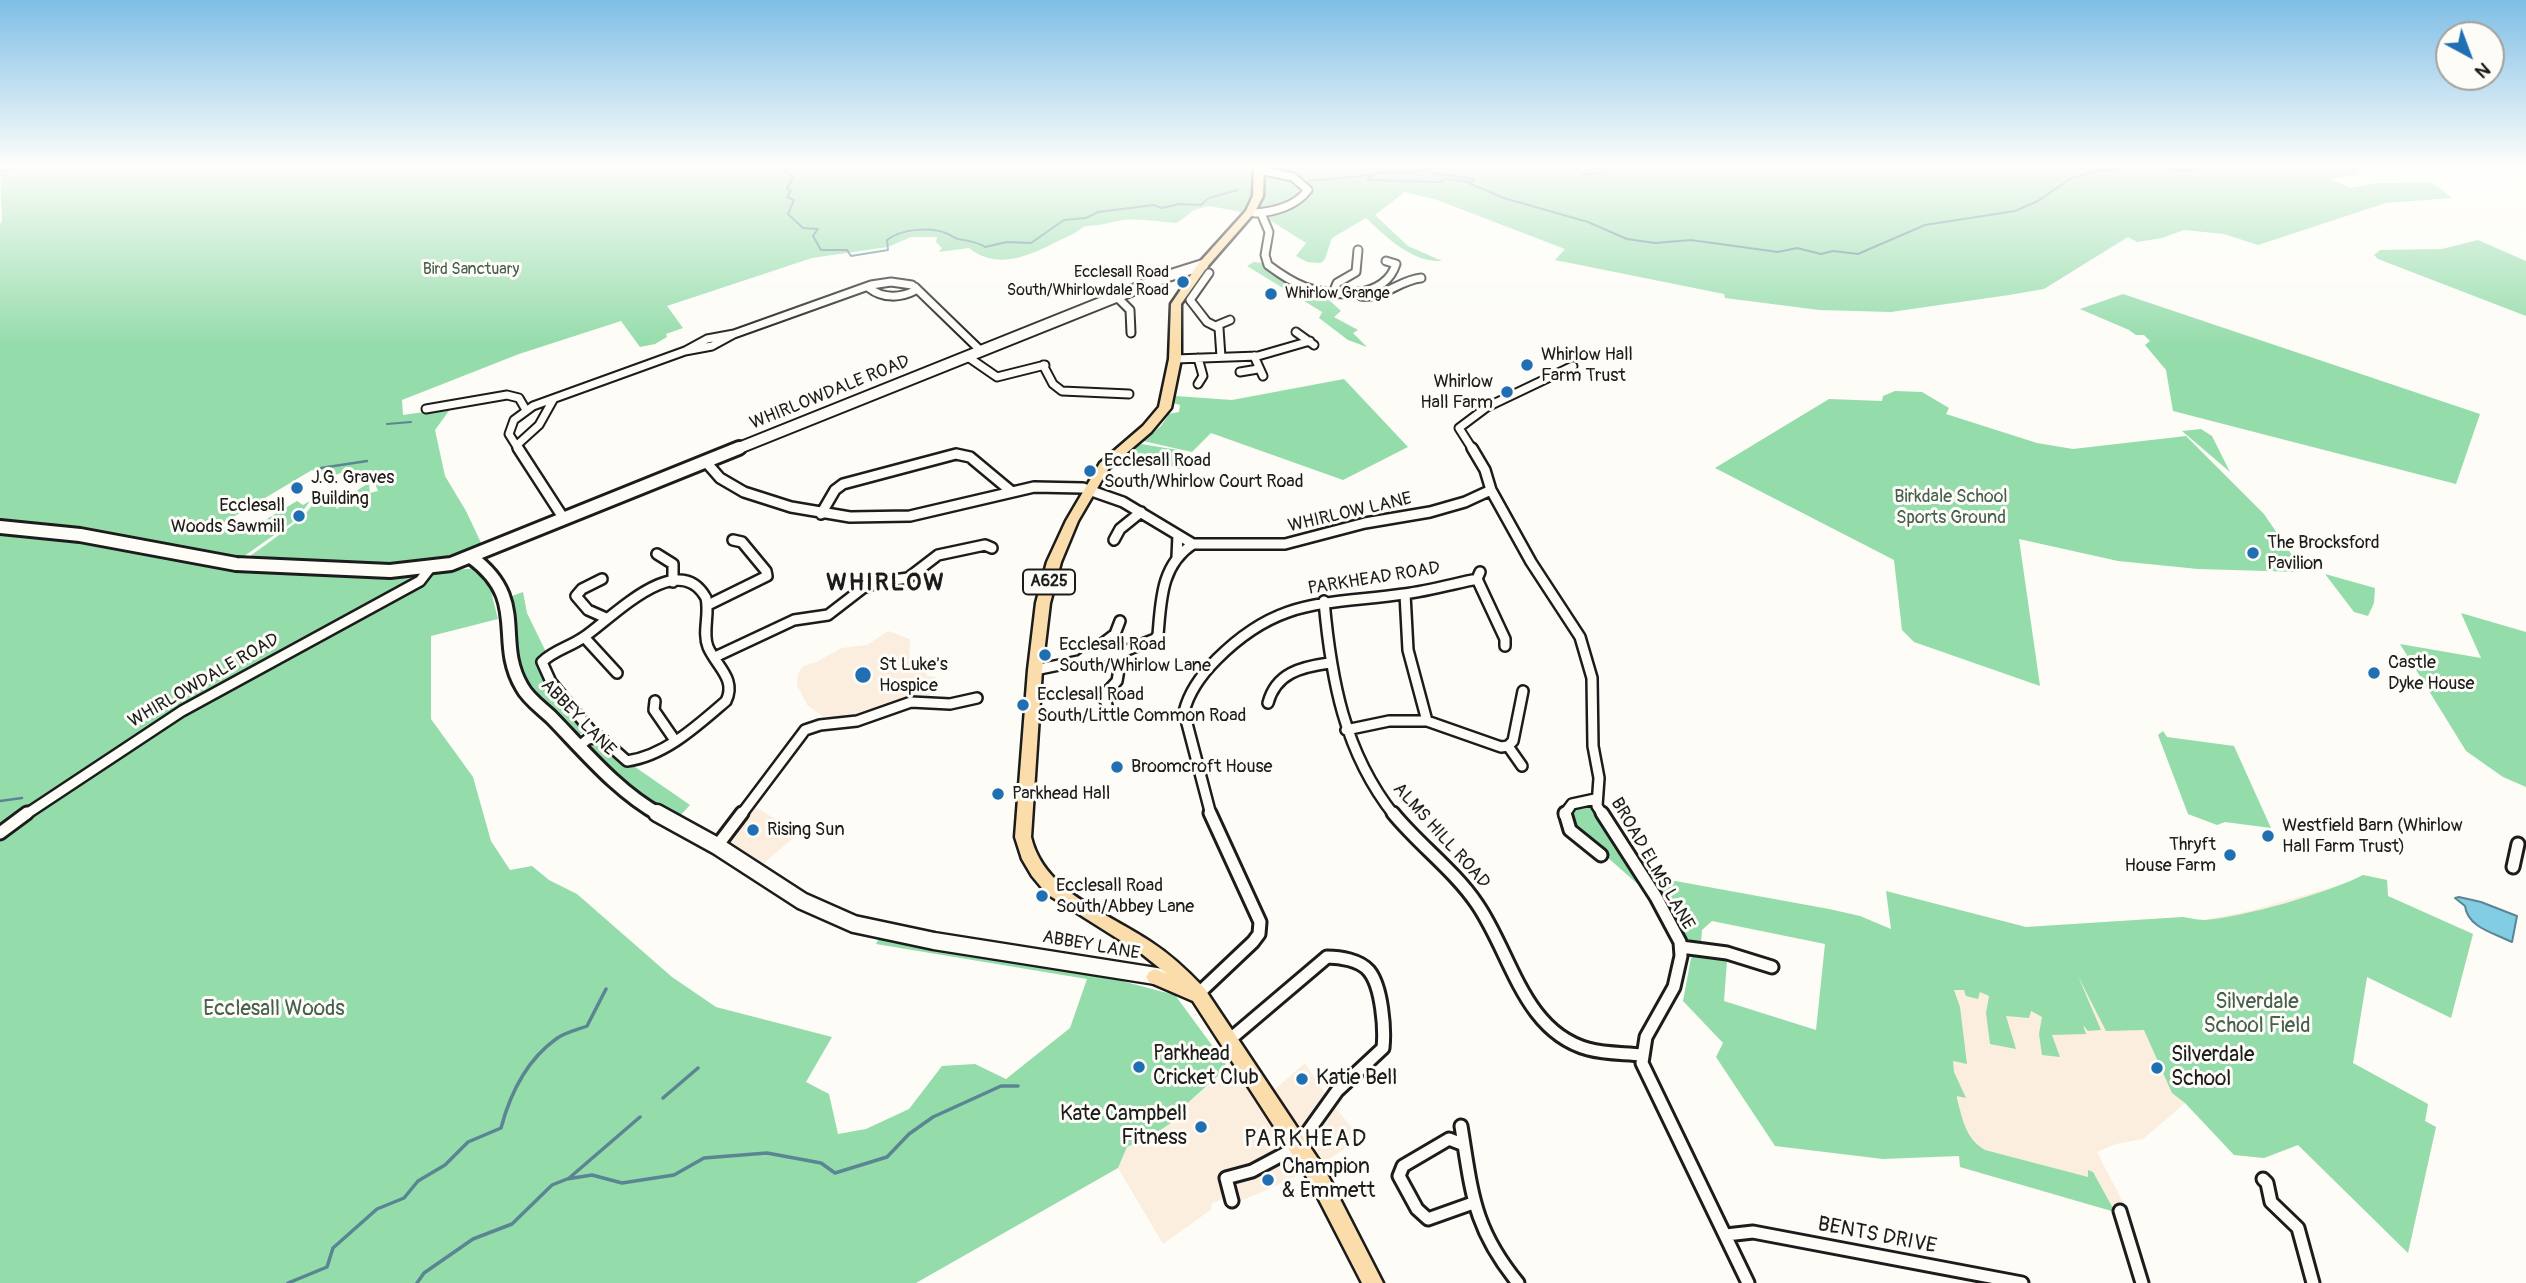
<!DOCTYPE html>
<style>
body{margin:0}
#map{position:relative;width:2526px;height:1283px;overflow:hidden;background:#fdfcf7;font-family:Pangolin,sans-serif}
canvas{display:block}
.north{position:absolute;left:2435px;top:21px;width:70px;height:70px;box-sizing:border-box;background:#fdfcf7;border:2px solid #a3a29f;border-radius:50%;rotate:139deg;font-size:19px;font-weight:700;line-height:28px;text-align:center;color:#1c1c1c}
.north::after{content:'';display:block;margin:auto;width:24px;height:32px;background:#1f6fb2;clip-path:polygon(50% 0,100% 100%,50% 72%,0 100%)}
</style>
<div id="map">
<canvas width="2526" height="1283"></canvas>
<div class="north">N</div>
</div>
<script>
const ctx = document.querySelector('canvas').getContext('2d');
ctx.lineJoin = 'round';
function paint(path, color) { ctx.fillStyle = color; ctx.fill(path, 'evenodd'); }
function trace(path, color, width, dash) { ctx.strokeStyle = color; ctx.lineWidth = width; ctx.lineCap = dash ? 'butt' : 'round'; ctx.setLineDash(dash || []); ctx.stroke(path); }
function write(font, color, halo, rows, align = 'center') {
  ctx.font = font + ' Pangolin,sans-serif'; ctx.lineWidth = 6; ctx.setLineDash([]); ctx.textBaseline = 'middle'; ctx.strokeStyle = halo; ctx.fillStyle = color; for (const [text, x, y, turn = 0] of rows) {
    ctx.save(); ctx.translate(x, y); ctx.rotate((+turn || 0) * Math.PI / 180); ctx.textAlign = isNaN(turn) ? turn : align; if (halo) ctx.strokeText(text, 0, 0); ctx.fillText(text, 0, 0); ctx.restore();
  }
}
const built = new Path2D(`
 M888,631L910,639L909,663L918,665L928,676L937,677L928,701L898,702L850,721L846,718L824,717L807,705L797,685L798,674L803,666L816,662L842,648L867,645Z
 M750,804L799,833L763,864L724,839Z
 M2363,875L2387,880L2388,896L2473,934L2451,1018L2367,977L2353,1063L2428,1104L2425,1121L2436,1127L2408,1253L2298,1145L2264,1158L2234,1155L2185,1103L2143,1139L2116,1144L2097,1152L2128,1212H2115L1960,1167L1957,1100L1820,1006L1827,924L1860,916L1892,930L1916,899L2026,927L2183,917L2203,920L2249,911L2347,883Z
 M1237,1054L1265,1098L1305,1063L1328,1098L1360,1138L1322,1164L1260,1193L1238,1202L1234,1194L1211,1204L1212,1209L1163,1244L1118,1168L1127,1147L1181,1109L1227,1070L1225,1063Z`);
const green = new Path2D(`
 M18,166H1257C1259,183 1254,198 1246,213L1209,206L1194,210L1177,223C1158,222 1137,217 1118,221C1107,223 1098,226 1087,226C1081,227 1078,232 1073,234C1040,249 1003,275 969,248L939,252L942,248L936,242L937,237H911L888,247L812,258L667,306L683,328L666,334L667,337L655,344L640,347L621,321L519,354L402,400L403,415L451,408L435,430L445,476L466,511L483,547L439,562L343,566L246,559L301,519L319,497L336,490L341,493L336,509C349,503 355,488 369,484L370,493L378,491L370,471H346L330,477L312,470L223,523L226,532L242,534L297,501L303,505L310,501L297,519L240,559L0,523V224L2,221L0,170Z
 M1287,166H1478L1511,170L1545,166H2353L2363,174L2331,179L2350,188L2377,183L2432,182L2452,198L2386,203L2258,245L2224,234L2184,230L2162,238L2137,242L2128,237L2044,289L2009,295L1891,312L1819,310L1725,298L1724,294L1555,260L1565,249L1437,200L1405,192L1375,215L1408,246L1442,261C1413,263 1386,237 1366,218L1332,238L1325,259L1321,263L1307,262L1296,256L1306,243L1268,219V216L1312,195L1306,193L1309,185L1295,176L1298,174L1278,169Z
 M1265,173L1285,175L1304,189L1302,193L1263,212L1256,210Z
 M2478,240L2526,261V316L2378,259L2374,255L2380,250L2442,249Z
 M1254,262L1263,263L1295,285L1327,298L1341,311L1334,317L1358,330L1353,333L1367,347L1348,340L1319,318L1322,312L1247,266Z
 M2123,294L2480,414L2456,484L2173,411L2166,370L2145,345L2150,341L2144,335H2136L2129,330L2080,309Z
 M1344,379L1408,447L1343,480L1211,433L1192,452L1143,441L1161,426L1169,414L1179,412L1180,405L1173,403L1176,396L1232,400Z
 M1895,391L1922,392L1949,408L1946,414L2037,443L2073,449L2186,436L2264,514L2298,564L2304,567L2301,572L2198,569L2118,561L2019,539L2040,686L1914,642L1902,630L1894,560L1715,468L1829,399L1882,401L1883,396Z
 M2201,429L2212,436L2230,472L2182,431Z
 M1141,444L1178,450L1191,456L1179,469L1132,451Z
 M0,533L56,539L228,568L320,576L434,572L477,568L489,584L498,619L431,636V719L473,777L491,841L510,870L532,866L549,880L577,894L672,977L716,1007L832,1037L806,1082L829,1094L838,1134L866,1129L909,1109L942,1066L975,1064L1006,1079L1070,1028L1087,979L876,944L879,938L1042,960L1175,995L1225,1063L1227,1070L1219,1075L1181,1109L1180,1117L1156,1133L1127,1147L1118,1168L916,1283H0Z
 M2325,574L2375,588L2374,603L2368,616L2354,612Z
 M523,592L527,613L546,652C537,660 536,664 541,675L586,729L587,732L576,735L536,694L520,671L509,597Z
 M2461,613L2526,632V787L2503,777L2466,751L2400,644L2481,658Z
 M2163,731L2167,737L2234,746L2271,828L2225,822L2217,825L2188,814L2158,735Z
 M599,742L690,805L677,819C641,798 617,777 588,747Z
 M1589,803L1595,806L1651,896L1570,824L1568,815L1573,807Z
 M2363,875L2387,880L2388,896L2473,934L2451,1018L2367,977L2353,1063L2428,1104L2425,1121L2436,1127L2408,1253L2298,1145L2264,1158L2234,1155L2185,1103L2172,1093L2144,1030L2106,1031L2078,976L2101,1030L2088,1031L2083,1025L2086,1034L2052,1035L2060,1057L2042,1055L2039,1034L2042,1017L2031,1011L2029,1018L2006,1016L2016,1049L1990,1044L1986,1013L1989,996L1980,992L1978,999L1966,996L1964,990H1954L1960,1007L1967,1064L1953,1061L1954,1072L1966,1098L1957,1096V1099C1963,1120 1965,1138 1985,1150L2088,1177V1170L2093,1172L2115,1212L1960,1167L1959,1156L1883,1159L1775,1146L1716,1057L1723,1043L1683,1001L1691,958L1696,955L1727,961L1724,1001L1816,1030L1825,944L1712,921L1702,930L1701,944L1686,943L1648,876L1829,909L1860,916L1891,929L1886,891L2026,927L2183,917C2190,918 2198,920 2205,920C2244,917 2328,893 2363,875Z`);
const water = new Path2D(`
 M1427,168L1433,173L1474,179L1472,182L1442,179V182H1433L1367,180C1382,163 1409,180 1427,168Z
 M2459,897L2481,902L2517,916L2512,942C2494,933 2468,928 2465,906L2455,898Z`);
const streamFar2 = new Path2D(`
 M776,166L793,176L787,189L791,191L787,197L794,200L788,214L803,228L818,229L813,236L821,250H847L851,256L888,250L887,240C901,229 931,226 948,234C951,235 954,238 958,239C968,241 976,241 985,247L1007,242L1031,243L1064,220L1086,218L1098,212L1154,205L1162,208L1179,204L1201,205L1209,198L1238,190
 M2213,166H2242
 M0,171L25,166
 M1604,172L1610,171
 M1582,175L1598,173
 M1461,180L1504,198L1588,222L1627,239L1655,243L1691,240L1778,252L1797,248L1821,254L1833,251L1858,254L1925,225L2015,211L2038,201L2070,179L2095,171L2152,166L2184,171L2209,166
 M1308,181L1374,175
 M387,424L411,422`);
const streamFar1 = new Path2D(`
 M321,468L367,461
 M0,801L22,798`);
const stream = new Path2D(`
 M663,1098L698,1068
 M568,1179L640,1117
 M288,1283L327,1267L333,1248L377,1209L404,1198L418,1181L445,1165L468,1142L501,1128C510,1094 527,1060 556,1039C565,1032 577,1030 587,1026L606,989
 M417,1283L424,1273L473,1239L512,1224L552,1185L567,1179L592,1175L622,1183L674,1175L704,1158L767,1153L821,1163L835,1173L887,1157L909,1134L933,1117L1001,1086H1018`);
const minorFar2 = new Path2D(`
 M1255,213C1274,212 1296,206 1308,190L1293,177L1260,170
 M1261,213L1269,232L1265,255L1268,265C1280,274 1292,282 1305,287C1334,298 1385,299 1396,264L1386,261
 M1209,273L1190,300L1207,322L1219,328L1221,357
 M891,282L912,285L916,290C901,298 883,299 869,288L871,285Z
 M915,287L981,351
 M1358,292L1361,296C1384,299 1399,280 1421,278
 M1332,295L1337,283L1356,272L1358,250
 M1116,296L1130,310L1131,333
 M1218,325L1230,320
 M1296,332L1314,345
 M734,334L712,346L685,351L707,339Z
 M734,334L871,285
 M1254,356L1263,376
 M968,357L997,377L1045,365
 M1198,358L1203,376L1198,384
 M1175,359L1258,356L1310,341
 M1043,365L1053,384L1062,391L1129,394
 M1240,372L1258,369
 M426,409L507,395L519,398L526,410
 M517,445L539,425L553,400
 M519,450L509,434L514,420L533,406L685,351
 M1473,450L1459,428L1487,407L1573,366`);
const minorFar1 = new Path2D(`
 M518,448L564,519
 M1472,448L1485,470L1491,490L1531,562L1580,637L1592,678L1593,746L1599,778L1597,806L1603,815
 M706,462L720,478L744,492L791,507L850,517L910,516L1034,487L1083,488L1123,502L1193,544
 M821,514L835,490L843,484L956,454L970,457L1012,492
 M1114,540L1120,529L1141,512
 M657,554L673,564V582
 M1177,557L1178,535
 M602,579L582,589L576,596L588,610L606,618
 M1477,579L1505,639V646
 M1405,594L1408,650L1427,721
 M1324,601C1331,679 1344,752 1394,815
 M708,605L767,576L766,571L742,542L733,540
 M584,637L617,673
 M715,657L794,620L828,615L863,588L879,582L908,578L938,555L985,545L992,548
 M1081,660L1115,634L1120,621
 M1035,670L1122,652L1155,639L1158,635C1161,600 1161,565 1193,544H1285L1365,523L1430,512L1465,502L1491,490
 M655,701L654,710L674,739
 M1268,703C1276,673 1301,667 1329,663
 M1107,705L1103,696L1117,681L1122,652
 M1346,730L1389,721H1427L1501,747L1508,746L1513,741L1523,691
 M579,746L588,739L600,737L627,761C665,756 698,725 726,701C737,679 716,666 708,647C702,632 710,614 706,598C678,547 611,619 584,637C570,647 554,650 542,662L551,682L595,736
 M1508,746L1522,766
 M25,815L182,711L420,581L430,568
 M741,815L805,730L820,725L857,721L911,702L950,704L977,698
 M1211,815L1184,712C1189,691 1202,674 1217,659C1279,597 1324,605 1404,594C1428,591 1453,584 1477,579L1480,572
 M1564,815L1572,804L1595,799`);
const minor = new Path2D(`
 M1393,813C1419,845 1454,870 1477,904C1511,953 1523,1031 1588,1049C1606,1054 1624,1053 1642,1055
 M1565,813L1570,830L1601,855
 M1602,813L1656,897L1680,942L1681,956L1674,987L1646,1037L1642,1063L1748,1283
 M0,833L27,813
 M717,846L742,813
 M2513,867L2518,844
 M1681,947L1727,953L1772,967
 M1198,994L1253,942L1259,934L1260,922L1210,813
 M1228,1041L1327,957C1340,957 1360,960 1369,971C1382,987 1385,1029 1383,1048L1337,1091L1297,1147L1252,1171L1226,1178L1232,1201
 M1461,1126C1472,1193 1473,1228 1518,1283
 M1462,1144L1449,1139L1403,1166L1399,1176L1417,1209L1428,1219L1473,1203
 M2263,1179L2267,1183L2271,1202L2298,1228L2313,1283
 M2120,1211L2142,1283
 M1726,1235L1753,1232L2022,1283`);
const secondaryFar2 = new Path2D(`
 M734,450L1168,276L1203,265`);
const secondaryFar1 = new Path2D(`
 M0,527L80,535L236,564L390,571L451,564L739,448
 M471,557C530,600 494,640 522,687C528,699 543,709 552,718C585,752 618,792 660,815`);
const secondary = new Path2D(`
 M657,813L717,846L802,901L854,924L934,941L1162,977`);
const primary = new Path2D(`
 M1254,166H1264L1263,196L1255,212L1207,267L1181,304V359L1171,408L1151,432L1109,468L1078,521L1061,562L1050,603L1042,670L1031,837C1044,892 1108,913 1151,942C1171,955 1188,971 1204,988L1324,1168L1383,1283H1362L1310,1182L1193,1001L1149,982L1146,977L1149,972L1155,969L1167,974L1142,954L1047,894L1032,876L1022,859L1015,837L1028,670L1036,603L1047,562L1066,521L1100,463L1143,426L1159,407L1169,359L1171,304L1199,263L1246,211L1253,196Z`);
const markers = [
 [1183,282,7,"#1f6fb2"],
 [1271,294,7,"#1f6fb2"],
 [1527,365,7,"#1f6fb2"],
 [1507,392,7,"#1f6fb2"],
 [1090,471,7,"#1f6fb2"],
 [297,488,7,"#1f6fb2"],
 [299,516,7,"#1f6fb2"],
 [2253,553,7,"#1f6fb2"],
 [1045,655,7,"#1f6fb2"],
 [2374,673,7,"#1f6fb2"],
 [863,675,9,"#1f6fb2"],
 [1023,705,7,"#1f6fb2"],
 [1117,767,7,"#1f6fb2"],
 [998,794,7,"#1f6fb2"],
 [753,830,7,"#1f6fb2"],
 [2268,836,7,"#1f6fb2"],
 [2230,855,7,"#1f6fb2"],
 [1042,896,7,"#1f6fb2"],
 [1139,1067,7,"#1f6fb2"],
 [2157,1068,7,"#1f6fb2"],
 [1302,1079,7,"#1f6fb2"],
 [1201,1127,7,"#1f6fb2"],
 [1268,1180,7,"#1f6fb2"]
];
const farParknames = [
 ["Bird Sanctuary",471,270]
];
const farPoinames = [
 ["Ecclesall Road",1169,273],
 ["South/Whirlowdale Road",1169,291],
 ["Whirlow Grange",1285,294,"left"]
];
const shields = [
 [1049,582,52]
];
const shieldNames = [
 ["A625",1049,582]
];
const poiNames = [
 ["Whirlow Hall",1541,355],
 ["Farm Trust",1541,376],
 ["Whirlow",1493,382,"right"],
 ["Hall Farm",1493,403,"right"],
 ["Ecclesall Road",1104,461],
 ["South/Whirlow Court Road",1104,482],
 ["J.G. Graves",311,478],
 ["Building",311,499],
 ["Ecclesall",285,506,"right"],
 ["Woods Sawmill",285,527,"right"],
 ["The Brocksford",2267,543],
 ["Pavilion",2267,564],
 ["Ecclesall Road",1059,645],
 ["South/Whirlow Lane",1059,666],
 ["Castle",2388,663],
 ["Dyke House",2388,684],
 ["St Luke's",879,665],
 ["Hospice",879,686],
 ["Ecclesall Road",1037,695],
 ["South/Little Common Road",1037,716],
 ["Broomcroft House",1131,767],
 ["Parkhead Hall",1012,794],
 ["Westfield Barn (Whirlow",2282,826],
 ["Hall Farm Trust)",2282,847],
 ["Rising Sun",767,830],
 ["Thryft",2216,845,"right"],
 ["House Farm",2216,866,"right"],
 ["Ecclesall Road",1056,886],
 ["South/Abbey Lane",1056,907]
];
const streetNames = [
 ["WHIRLOWDALE ROAD",830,393,-22],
 ["WHIRLOW LANE",1350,513,-13],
 ["PARKHEAD ROAD",1374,579,-9],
 ["WHIRLOWDALE ROAD",204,681,-30],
 ["ABBEY LANE",578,718,46],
 ["ALMS HILL ROAD",1441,836,48],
 ["BROAD ELMS LANE",1652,864,60],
 ["ABBEY LANE",1091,946,10]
];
const parkNames = [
 ["Birkdale School",1951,497],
 ["Sports Ground",1951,518]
];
const nearParknames = [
 ["Silverdale",2257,1003],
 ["School Field",2257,1027],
 ["Ecclesall Woods",274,1010]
];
const nearPoinames = [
 ["Parkhead",1153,1055],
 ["Cricket Club",1153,1079],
 ["Silverdale",2171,1056],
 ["School",2171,1080],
 ["Katie Bell",1316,1079],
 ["Kate Campbell",1187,1115,"right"],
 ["Fitness",1187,1139,"right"],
 ["Champion",1282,1168],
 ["& Emmett",1282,1192]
];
const nearStreetnames = [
 ["BENTS DRIVE",1877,1236,11]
];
const nearNeighbourhoodnames = [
 ["PARKHEAD",1306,1140]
];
const districtNames = [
 ["WHIRLOW",886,584]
];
paint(built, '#fbeede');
paint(green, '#95dcab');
paint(water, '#83cde4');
trace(water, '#5a8694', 2);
trace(streamFar2, '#5a8694', 2);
trace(streamFar1, '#5a8694', 2.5);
trace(stream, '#5a8694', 3.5);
trace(minorFar2, '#1c1c1c', 11);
trace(minorFar1, '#1c1c1c', 14);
trace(minor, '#1c1c1c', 17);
trace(secondaryFar2, '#1c1c1c', 14);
trace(secondaryFar1, '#1c1c1c', 18);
trace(secondary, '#1c1c1c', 21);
trace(primary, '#1c1c1c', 5);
trace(minorFar2, '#fdfcf7', 7);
trace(minorFar1, '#fdfcf7', 9);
trace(minor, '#fdfcf7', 11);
trace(secondaryFar2, '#fdfcf7', 10);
trace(secondaryFar1, '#fdfcf7', 12);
trace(secondary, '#fdfcf7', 16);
paint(primary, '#fbddab');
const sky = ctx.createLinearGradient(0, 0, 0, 345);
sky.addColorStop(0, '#7fbee6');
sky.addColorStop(0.48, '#fefefb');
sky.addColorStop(1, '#fefefb00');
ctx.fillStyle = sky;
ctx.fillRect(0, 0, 2526, 345);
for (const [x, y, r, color] of markers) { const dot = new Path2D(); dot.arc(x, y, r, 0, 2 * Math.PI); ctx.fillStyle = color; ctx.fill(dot); trace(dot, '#fdfcf7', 2.5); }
write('16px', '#465f4e', '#fdfcf7', farParknames);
write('16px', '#1c1c1c', '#fdfcf7', farPoinames, 'right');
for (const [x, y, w] of shields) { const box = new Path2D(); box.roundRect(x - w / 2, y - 12.5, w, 25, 5); ctx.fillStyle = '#fdfcf7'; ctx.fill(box); trace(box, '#1c1c1c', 2); }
write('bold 16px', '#1c1c1c', null, shieldNames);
write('18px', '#1c1c1c', '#fdfcf7', poiNames, 'left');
write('18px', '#1c1c1c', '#fdfcf7', streetNames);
write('18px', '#465f4e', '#fdfcf7', parkNames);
write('21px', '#465f4e', '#fdfcf7', nearParknames);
write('21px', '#1c1c1c', '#fdfcf7', nearPoinames, 'left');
write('21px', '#1c1c1c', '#fdfcf7', nearStreetnames);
ctx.letterSpacing = '2px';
write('23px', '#1c1c1c', '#fdfcf7', nearNeighbourhoodnames);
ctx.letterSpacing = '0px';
ctx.letterSpacing = '2px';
write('bold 24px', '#1c1c1c', '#fdfcf7', districtNames);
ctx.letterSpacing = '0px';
</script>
